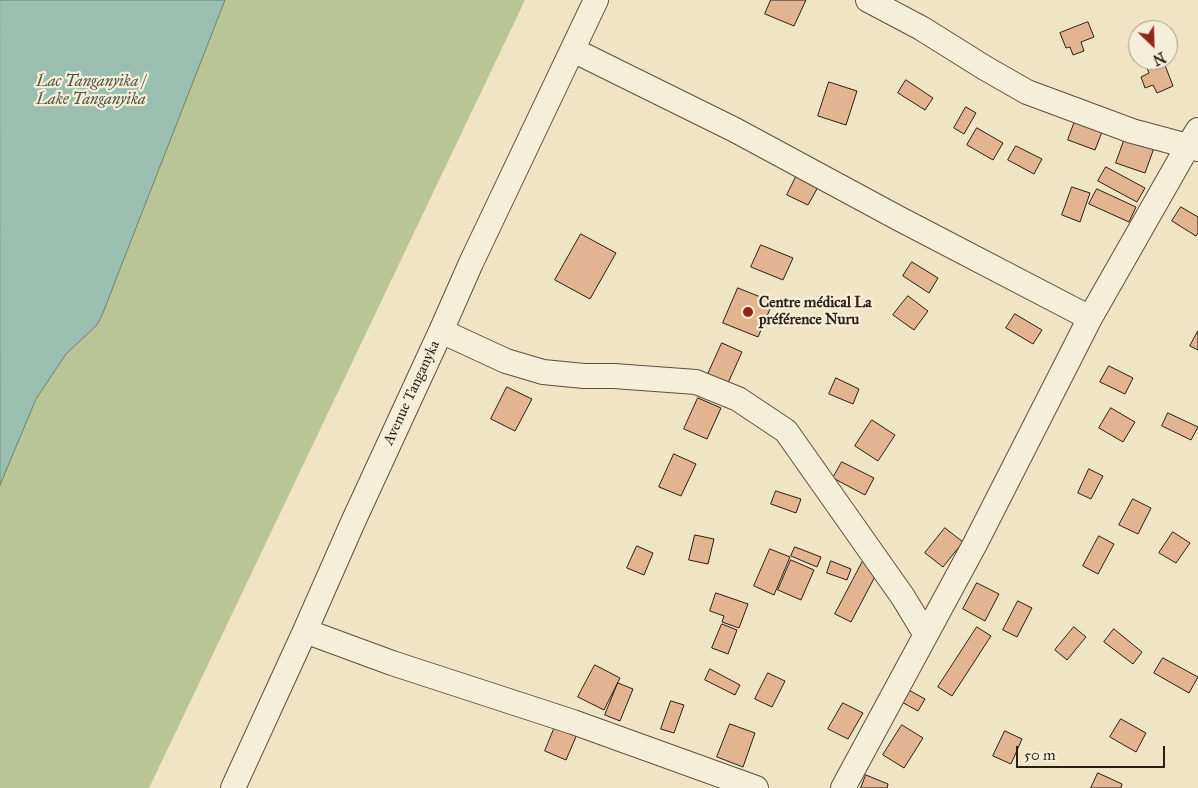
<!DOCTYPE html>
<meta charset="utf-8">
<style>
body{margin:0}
#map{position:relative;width:1198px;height:788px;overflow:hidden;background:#efe5c4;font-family:"IM FELL Great Primer",serif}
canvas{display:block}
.north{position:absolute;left:1128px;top:20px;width:50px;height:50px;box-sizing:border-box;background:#f5eed9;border:1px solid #a49b89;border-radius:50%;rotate:156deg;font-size:14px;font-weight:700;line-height:20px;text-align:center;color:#2b1e12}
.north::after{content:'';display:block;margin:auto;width:18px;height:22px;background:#8f2418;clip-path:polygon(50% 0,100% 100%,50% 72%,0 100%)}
.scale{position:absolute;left:1016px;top:746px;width:149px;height:22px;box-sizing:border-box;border:2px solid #2b1e12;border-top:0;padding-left:6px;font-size:15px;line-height:18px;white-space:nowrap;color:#2b1e12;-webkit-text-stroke:4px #f5eed9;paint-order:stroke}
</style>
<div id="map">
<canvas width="1198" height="788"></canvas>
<div class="north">N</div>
<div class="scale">50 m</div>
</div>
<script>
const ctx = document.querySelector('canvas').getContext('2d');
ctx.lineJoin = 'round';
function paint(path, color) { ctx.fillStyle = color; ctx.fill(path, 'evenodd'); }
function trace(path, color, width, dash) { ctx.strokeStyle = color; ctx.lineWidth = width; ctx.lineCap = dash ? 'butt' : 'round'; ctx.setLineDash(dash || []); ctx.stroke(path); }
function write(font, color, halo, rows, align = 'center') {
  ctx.font = font + ' "IM FELL Great Primer",serif'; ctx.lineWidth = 4.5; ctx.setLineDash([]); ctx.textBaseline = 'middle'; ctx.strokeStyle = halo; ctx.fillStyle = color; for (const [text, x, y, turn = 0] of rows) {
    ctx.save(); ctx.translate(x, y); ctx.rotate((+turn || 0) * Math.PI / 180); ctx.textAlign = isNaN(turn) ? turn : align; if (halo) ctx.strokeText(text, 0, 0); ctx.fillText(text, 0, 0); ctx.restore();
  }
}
const green = new Path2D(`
 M225,0H525L149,788H0V485L1,479L36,399L66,354L97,325L103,313L118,274Z`);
const water = new Path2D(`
 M0,0H225L118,274L103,313L97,325L66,354L36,399L0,485Z`);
const building = new Path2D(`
 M771,0H806L794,26L765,14Z
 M1088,22L1094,37L1081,42L1084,51L1073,55L1070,47L1066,48L1060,33Z
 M1152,60H1163L1173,86L1157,93L1153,85L1145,88L1141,77L1149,73L1145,63Z
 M906,80L933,98L925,110L898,93Z
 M829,82L857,91L846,125L818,116Z
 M966,107L976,113L964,134L954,128Z
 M1075,121L1102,132L1095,150L1068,140Z
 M977,128L1003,143L993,160L967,145Z
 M1125,138L1154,148L1145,173L1116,163Z
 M1016,146L1042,159L1034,174L1008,160Z
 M1106,167L1145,188L1137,202L1098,181Z
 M800,169L822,180L808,205L787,195Z
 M1072,187L1090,193L1080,222L1062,215Z
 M1097,189L1136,207L1129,222L1089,204Z
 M1181,207L1198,217V233L1196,236L1172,221Z
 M581,234L616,253L590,299L555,280Z
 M761,245L793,258L783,280L751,267Z
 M912,262L938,278L929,293L903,276Z
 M738,288L773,302L758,337L723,323Z
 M908,296L928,311L914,330L893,315Z
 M1015,314L1042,330L1033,344L1006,328Z
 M1198,331V350L1190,346Z
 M722,343L742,352L728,383L708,374Z
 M1109,366L1133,378L1125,394L1100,382Z
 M836,378L859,389L853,404L829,394Z
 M507,387L532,399L515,431L491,419Z
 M698,398L721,408L707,439L684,429Z
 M1111,408L1135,422L1123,442L1099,428Z
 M1168,413L1198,427L1191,440L1162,426Z
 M872,420L895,435L878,461L855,446Z
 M674,454L696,464L681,496L659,487Z
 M842,462L874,478L865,495L833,478Z
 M1089,469L1103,476L1091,499L1078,493Z
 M776,491L801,499L796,513L771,504Z
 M1133,499L1151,508L1138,534L1119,525Z
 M945,528L963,542L943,567L925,553Z
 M1173,532L1190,543L1176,563L1159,553Z
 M695,535L714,539L708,564L689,560Z
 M1099,536L1114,544L1098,574L1083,566Z
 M637,546L653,553L644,575L627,568Z
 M795,547L821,557L817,567L791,556Z
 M770,549L790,557L774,595L754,586Z
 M864,559L880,567L851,622L835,614Z
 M791,560L814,570L801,600L778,590Z
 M831,561L851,569L847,580L827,573Z
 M977,583L999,594L985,621L963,609Z
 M716,593L748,604L739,628L722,622L724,616L710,611Z
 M1018,601L1032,608L1017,637L1003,630Z
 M722,624L737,630L728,654L712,648Z
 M977,627L991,636L952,696L938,687Z
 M1074,627L1086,637L1067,660L1055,650Z
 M1114,629L1142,652L1133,664L1104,642Z
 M1163,658L1198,677L1189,693L1154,673Z
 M595,665L620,678L604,710L578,697Z
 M710,669L740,685L735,695L705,680Z
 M768,673L785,681L772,707L755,699Z
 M618,683L633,689L620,721L605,715Z
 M905,688L925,699L918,711L898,700Z
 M671,701L684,705L674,733L661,729Z
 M843,703L863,713L848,739L828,729Z
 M1121,719L1146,733L1136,752L1110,737Z
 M556,724L578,732L566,760L545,751Z
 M730,724L755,733L743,767L717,757Z
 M902,725L923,738L904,768L883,755Z
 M1005,731L1022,739L1011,764L993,756Z
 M1098,773L1122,784L1121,788H1091Z
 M866,775L888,784L887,788H861Z`);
const minor = new Path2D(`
 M868,0L921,28L985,68L1027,92L1132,131L1188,146L1198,149
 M573,50L735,130L898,218L1090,318
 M441,331L506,361L543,372L584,376H614L696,382L738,399L786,431L903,597L926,635
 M305,631L392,663L573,722L756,788
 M233,788L305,631L353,522L441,331L471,263L596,0
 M843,788L975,544L1090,318L1188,146L1198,130`);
const markers = [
 [748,312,6,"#8f2418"]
];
const poiNames = [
 ["Centre médical La",759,303],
 ["préférence Nuru",759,320]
];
const streetNames = [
 ["Avenue Tanganyka",412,393,-65]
];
const waterNames = [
 ["Lac Tanganyika /",91,82],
 ["Lake Tanganyika",91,100]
];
paint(green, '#b9c594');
paint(water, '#9abfb0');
trace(water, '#6e7f71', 1);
paint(building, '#e2b492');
trace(building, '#2b1e12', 1);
trace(minor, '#5c503e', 26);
trace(minor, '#f5eed9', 24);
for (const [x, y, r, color] of markers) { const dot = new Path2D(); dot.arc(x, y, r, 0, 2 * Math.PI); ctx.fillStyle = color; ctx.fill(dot); trace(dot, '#f5eed9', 2); }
write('bold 15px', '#2b1e12', '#f5eed9', poiNames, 'left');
write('15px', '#2b1e12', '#f5eed9', streetNames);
write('italic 16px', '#525649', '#f5eed9', waterNames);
</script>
